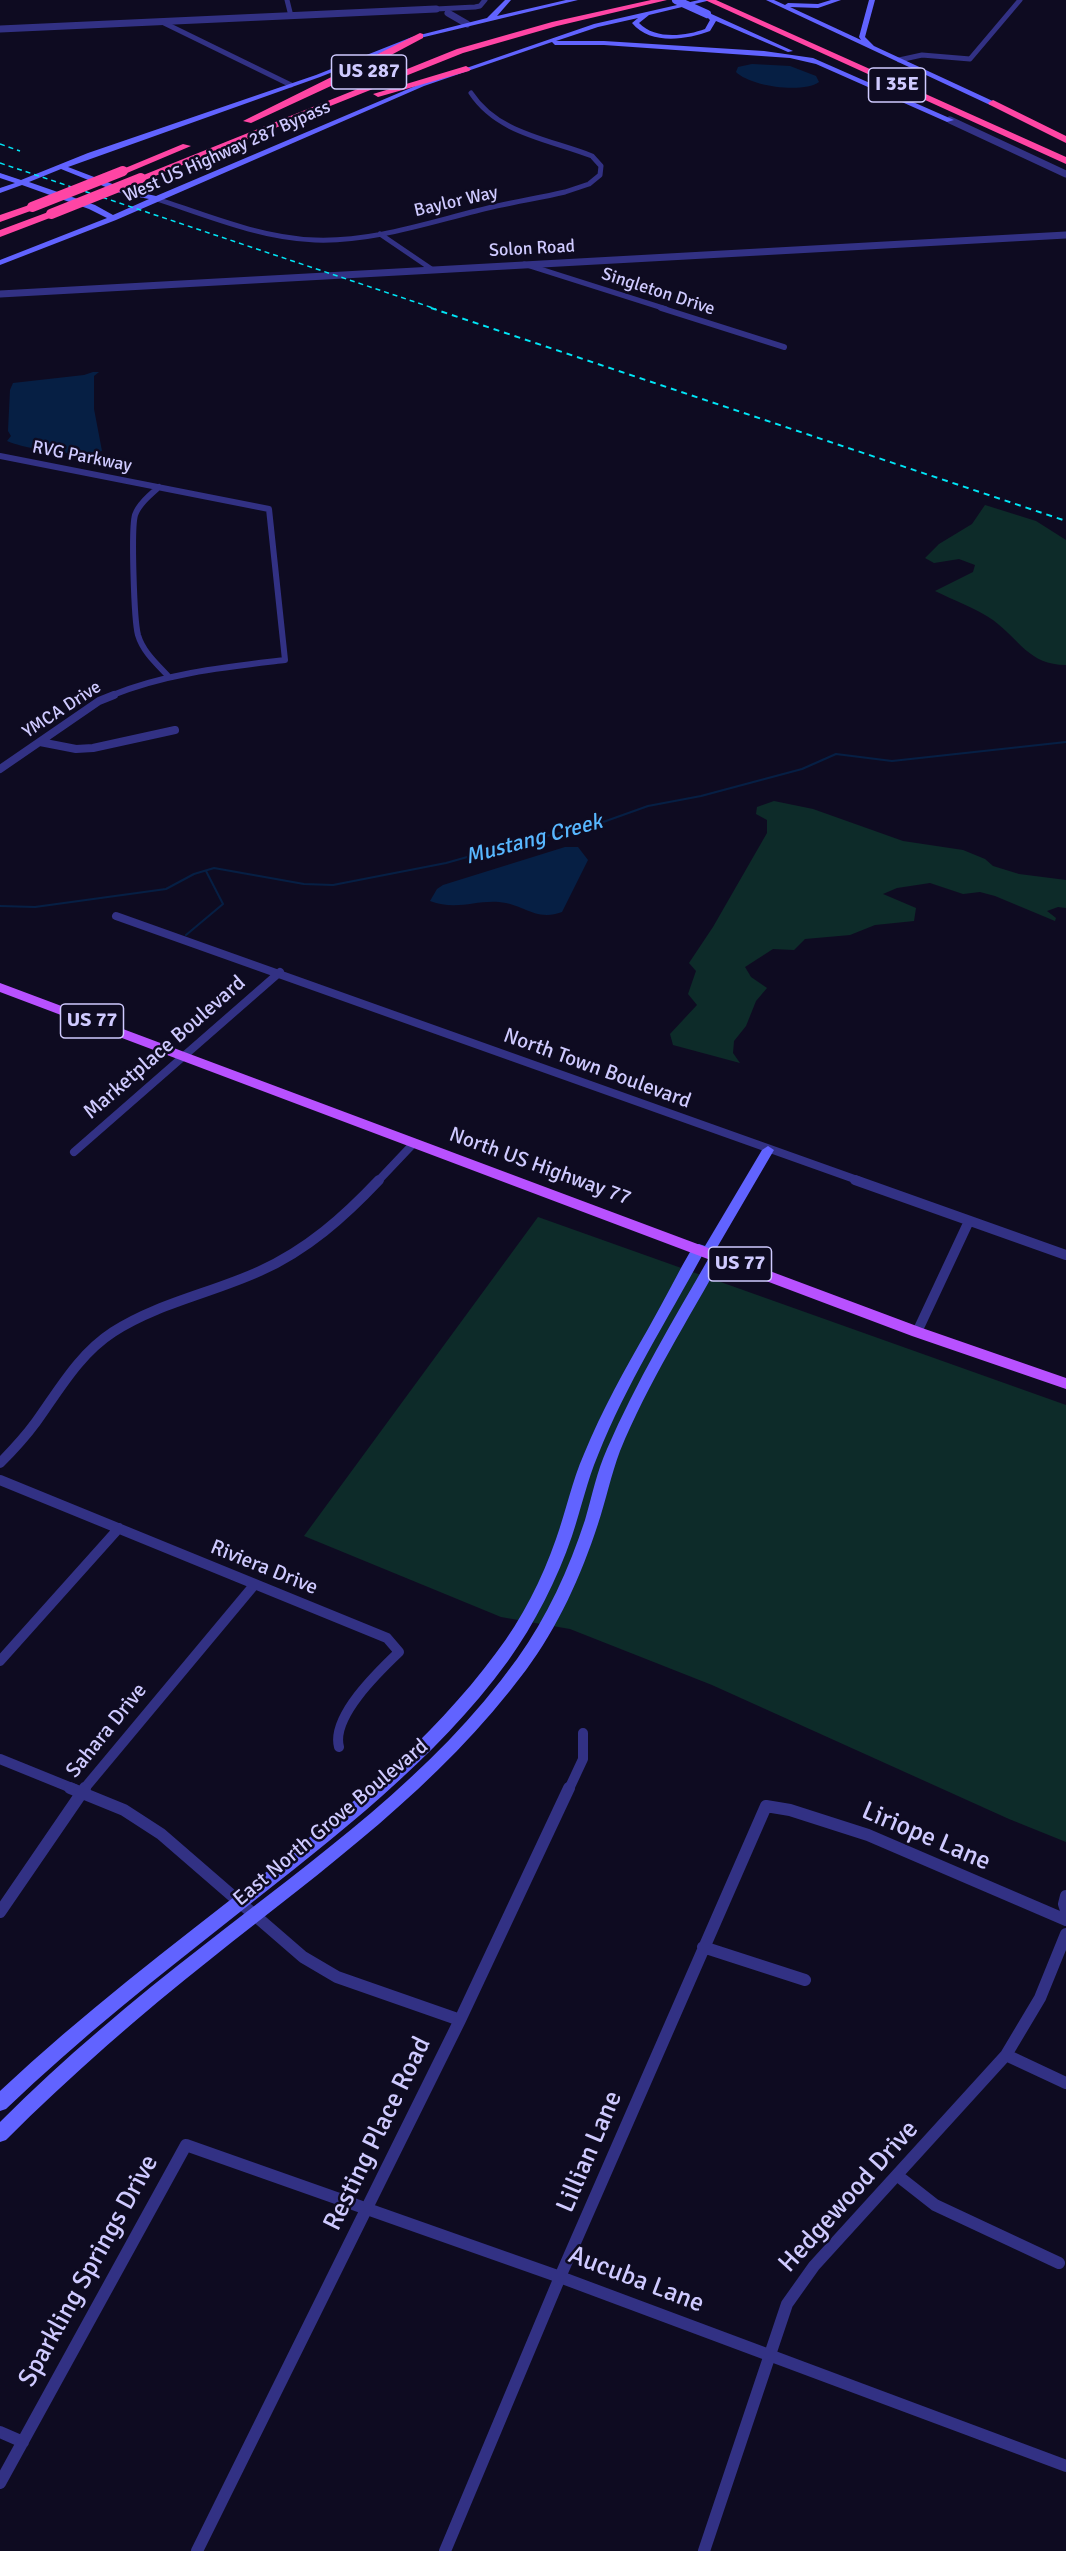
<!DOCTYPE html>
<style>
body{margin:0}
canvas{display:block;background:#0e0b21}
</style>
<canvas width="1066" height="2551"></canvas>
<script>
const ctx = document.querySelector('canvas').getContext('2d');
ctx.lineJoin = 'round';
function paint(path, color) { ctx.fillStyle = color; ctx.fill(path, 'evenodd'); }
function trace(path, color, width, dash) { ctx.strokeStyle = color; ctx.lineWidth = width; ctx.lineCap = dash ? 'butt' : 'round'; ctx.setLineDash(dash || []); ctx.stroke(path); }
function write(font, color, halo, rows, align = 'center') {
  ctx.font = font + ' Signika,sans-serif'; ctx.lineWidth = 5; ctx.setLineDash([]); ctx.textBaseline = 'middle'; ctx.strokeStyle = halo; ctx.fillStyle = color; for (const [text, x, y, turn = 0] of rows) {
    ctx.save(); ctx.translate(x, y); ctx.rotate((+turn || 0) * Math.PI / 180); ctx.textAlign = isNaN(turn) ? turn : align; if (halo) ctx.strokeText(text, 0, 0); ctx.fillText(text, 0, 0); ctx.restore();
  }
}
const green = new Path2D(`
 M985,505L1036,521L1066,540V665C1029,665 1019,639 993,620C976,608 953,600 935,591L973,572L975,565L959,559L934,563L925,558L939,544L972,524Z
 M774,801L813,809L903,841L963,850L985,859L993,866L1019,874L1066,880V908L1058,907L1047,911L1056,918L1055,921L995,896L980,892L963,894L930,883L897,888L883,894L916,908L914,921L875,925L850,935L805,939L794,950L773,949L745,967L751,977L767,988L756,1001L746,1026L734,1041L733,1053L740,1063L673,1045L670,1034L697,1005L688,994L696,971L689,963L713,927L767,833V820L756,814L757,807Z
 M538,1217L1066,1405V1842L1009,1819L712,1685L570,1629L501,1617L304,1536Z`);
const water = new Path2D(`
 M752,64L790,66L816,76L819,82C802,94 750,86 736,72L738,67Z
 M93,372H99L94,376V409L102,451C79,457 28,450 7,441L11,436L8,431L10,390L13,383L84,375Z
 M565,847H578L588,860L562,912C536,922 524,904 499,902C475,900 456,911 430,901L437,889L443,885Z`);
const stream = new Path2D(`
 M0,906L35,907L166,889L194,874L214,868L304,884L333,885L446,863L524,841L592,826L648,806L701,796L802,769L836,754L892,761L1066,742
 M186,935L223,904L206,871`);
const minorFar4 = new Path2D(`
 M287,0L291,16
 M436,9L475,7L480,6L485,0
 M162,22L291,85
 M899,60L922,55L970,59L1020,0
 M157,199C208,216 261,238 315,240C370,242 424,224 476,211C505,203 535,199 565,192L589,184L600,175L601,166L592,156C549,139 498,134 471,93
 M380,234L433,270
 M524,264L666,309`);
const minorFar3 = new Path2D(`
 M661,308L784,347
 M0,456L269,509L285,660C226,667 166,673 110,696
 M159,487C150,495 139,504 135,515C131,529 134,620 138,635C143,652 157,664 168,676`);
const minorFar2 = new Path2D(`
 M40,742L76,749L93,748L175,730
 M0,769L99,701L114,695
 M116,916L860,1181
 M74,1152L280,972
 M378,1181L414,1143`);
const minorFar1 = new Path2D(`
 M855,1180L1066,1255
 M917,1332L969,1221
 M0,1463C13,1450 25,1437 36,1422C59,1390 79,1354 113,1332C158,1303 212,1293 260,1271C307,1250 344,1217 379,1180
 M0,1480L387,1638L399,1652C378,1672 331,1717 339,1747
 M0,1661L119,1528
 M0,1759L74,1789
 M84,1789L255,1584
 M569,1789L583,1759V1733`);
const minor = new Path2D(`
 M70,1788L124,1810L161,1834L303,1957L337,1977L460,2020
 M1066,1896L1064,1904L1066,1910
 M0,1912L85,1788
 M703,1947L805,1980
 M1006,2055L1066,2083
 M898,2176L935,2205L1059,2263
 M0,2432L23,2442
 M0,2483L186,2145L560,2277L1066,2466
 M197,2551L460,2020L569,1788
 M445,2551L560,2277L766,1806L790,1810L868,1835L1066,1920
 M704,2551L787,2304L814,2266L1006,2055L1040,1998L1066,1934`);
const tertiary = new Path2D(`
 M448,13L467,24
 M0,29L436,9
 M950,120L1066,174
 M0,294L1066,235`);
const secondary = new Path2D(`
 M505,0H511L497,16L566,0H578L416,39L320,77L68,167L128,190L156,196L420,84L594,24L699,0H711L649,15L639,23C655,40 686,36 705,29L710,20L704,14L707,12L793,51L788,52L716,21L710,31C686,40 650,45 632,23L638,18L598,27L556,41H604L764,51L813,58L954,120L947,122L816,64L790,58L604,45H555L552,42L424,86L116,220L0,265V260L107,218L89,209L22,185L0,193V188L15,183L0,178V173L21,180L88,153L316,75L412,37L487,18ZM61,169L123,194L149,199L113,215L95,205L29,182Z
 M766,0H774L785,5L788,3L818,4L831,0H841L818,8L790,7L861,40L859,37L869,0H875L865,37L874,46L997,103L990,105Z
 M768,1146L774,1150L715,1251L722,1252L724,1255C688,1320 648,1383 620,1451C611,1475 606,1500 598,1524C581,1576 558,1627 526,1670C440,1786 324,1869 212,1958C140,2015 71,2075 6,2140L0,2142V2122C64,2058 133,2000 204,1945C315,1858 434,1775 517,1659C547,1617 569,1569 585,1520C592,1496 597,1471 607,1449C636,1382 674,1319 710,1256L703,1254C667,1320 626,1385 598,1455C587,1481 581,1509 572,1536C557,1580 535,1623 508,1661C435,1761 336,1836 240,1912C160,1975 80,2038 6,2109L0,2111V2091C82,2014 171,1946 260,1877C345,1810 431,1741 496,1653C522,1619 542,1579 556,1539C566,1511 572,1481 584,1454C602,1410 625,1369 648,1329C664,1301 678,1272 694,1245L699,1244L705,1246L762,1150Z`);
const primary = new Path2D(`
 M0,983L922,1328L1066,1378V1389L912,1336L0,992Z`);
const motorway = new Path2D(`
 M651,0H667L557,26L463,53L145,180L136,178L457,49L552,22Z
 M705,0H716L1066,157V164Z
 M420,33L423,34V38L346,79L251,123L243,121Z
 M466,66L471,69L469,71L378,97L373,94Z
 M993,100L1066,136V143L990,105L988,103Z
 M183,144L191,146L127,173L118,171Z
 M32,204L36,205V209L0,222V215Z
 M51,211L56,214L55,216L0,237V230Z`);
const railFar1 = new Path2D(`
 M0,144L20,151
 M0,163L436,309`);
const rail = new Path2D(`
 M431,308L1066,521`);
const secondaryBridge = new Path2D(`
 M676,0L707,14`);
const motorwayBridge = new Path2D(`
 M32,207L123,171
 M51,214L141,178`);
const farStreetnames = [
 ["West US Highway 287 Bypass",227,152,-24],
 ["Baylor Way",456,202,-13],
 ["Solon Road",532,249,-3],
 ["Singleton Drive",658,292,18],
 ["RVG Parkway",82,457,11],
 ["YMCA Drive",62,710,-33]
];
const shields = [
 [369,72,75],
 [897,85,57],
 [92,1021,63],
 [740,1264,63]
];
const shieldNames = [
 ["US 287",369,72],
 ["I 35E",897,85],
 ["US 77",92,1021],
 ["US 77",740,1264]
];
const streetNames = [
 ["Marketplace Boulevard",165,1048,-41],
 ["North Town Boulevard",597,1069,20],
 ["North US Highway 77",540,1167,20],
 ["Riviera Drive",264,1568,22],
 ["Sahara Drive",107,1731,-51],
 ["East North Grove Boulevard",331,1823,-40]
];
const waterNames = [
 ["Mustang Creek",534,840,-15]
];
const nearStreetnames = [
 ["Liriope Lane",926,1837,23],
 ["Resting Place Road",378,2134,-64],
 ["Lillian Lane",590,2152,-67],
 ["Hedgewood Drive",849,2197,-48],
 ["Sparkling Springs Drive",89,2271,-61],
 ["Aucuba Lane",636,2280,21]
];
paint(green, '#0d2b29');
paint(water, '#061f44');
trace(stream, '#061f44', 2);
trace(minorFar4, '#323184', 5);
trace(minorFar3, '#323184', 6);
trace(minorFar2, '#323184', 8);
trace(minorFar1, '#323184', 10);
trace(minor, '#323184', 12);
trace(tertiary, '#323184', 7);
paint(secondary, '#6163ff');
paint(primary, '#b851ff');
paint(motorway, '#ff45a4');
trace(railFar1, '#00e5f5', 1.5, [5, 4]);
trace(rail, '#00e5f5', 2, [6, 5]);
trace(secondaryBridge, '#6163ff', 8);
trace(motorwayBridge, '#ff45a4', 10);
write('18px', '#cfcaff', '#0e0b21', farStreetnames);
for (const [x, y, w] of shields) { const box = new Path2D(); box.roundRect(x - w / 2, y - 17, w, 34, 4.5); ctx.fillStyle = '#0e0b21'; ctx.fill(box); trace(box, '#cfcaff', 1.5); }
write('bold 20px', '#cfcaff', null, shieldNames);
write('21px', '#cfcaff', '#0e0b21', streetNames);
write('italic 22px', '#58b7ff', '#0e0b21', waterNames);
write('26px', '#cfcaff', '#0e0b21', nearStreetnames);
</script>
